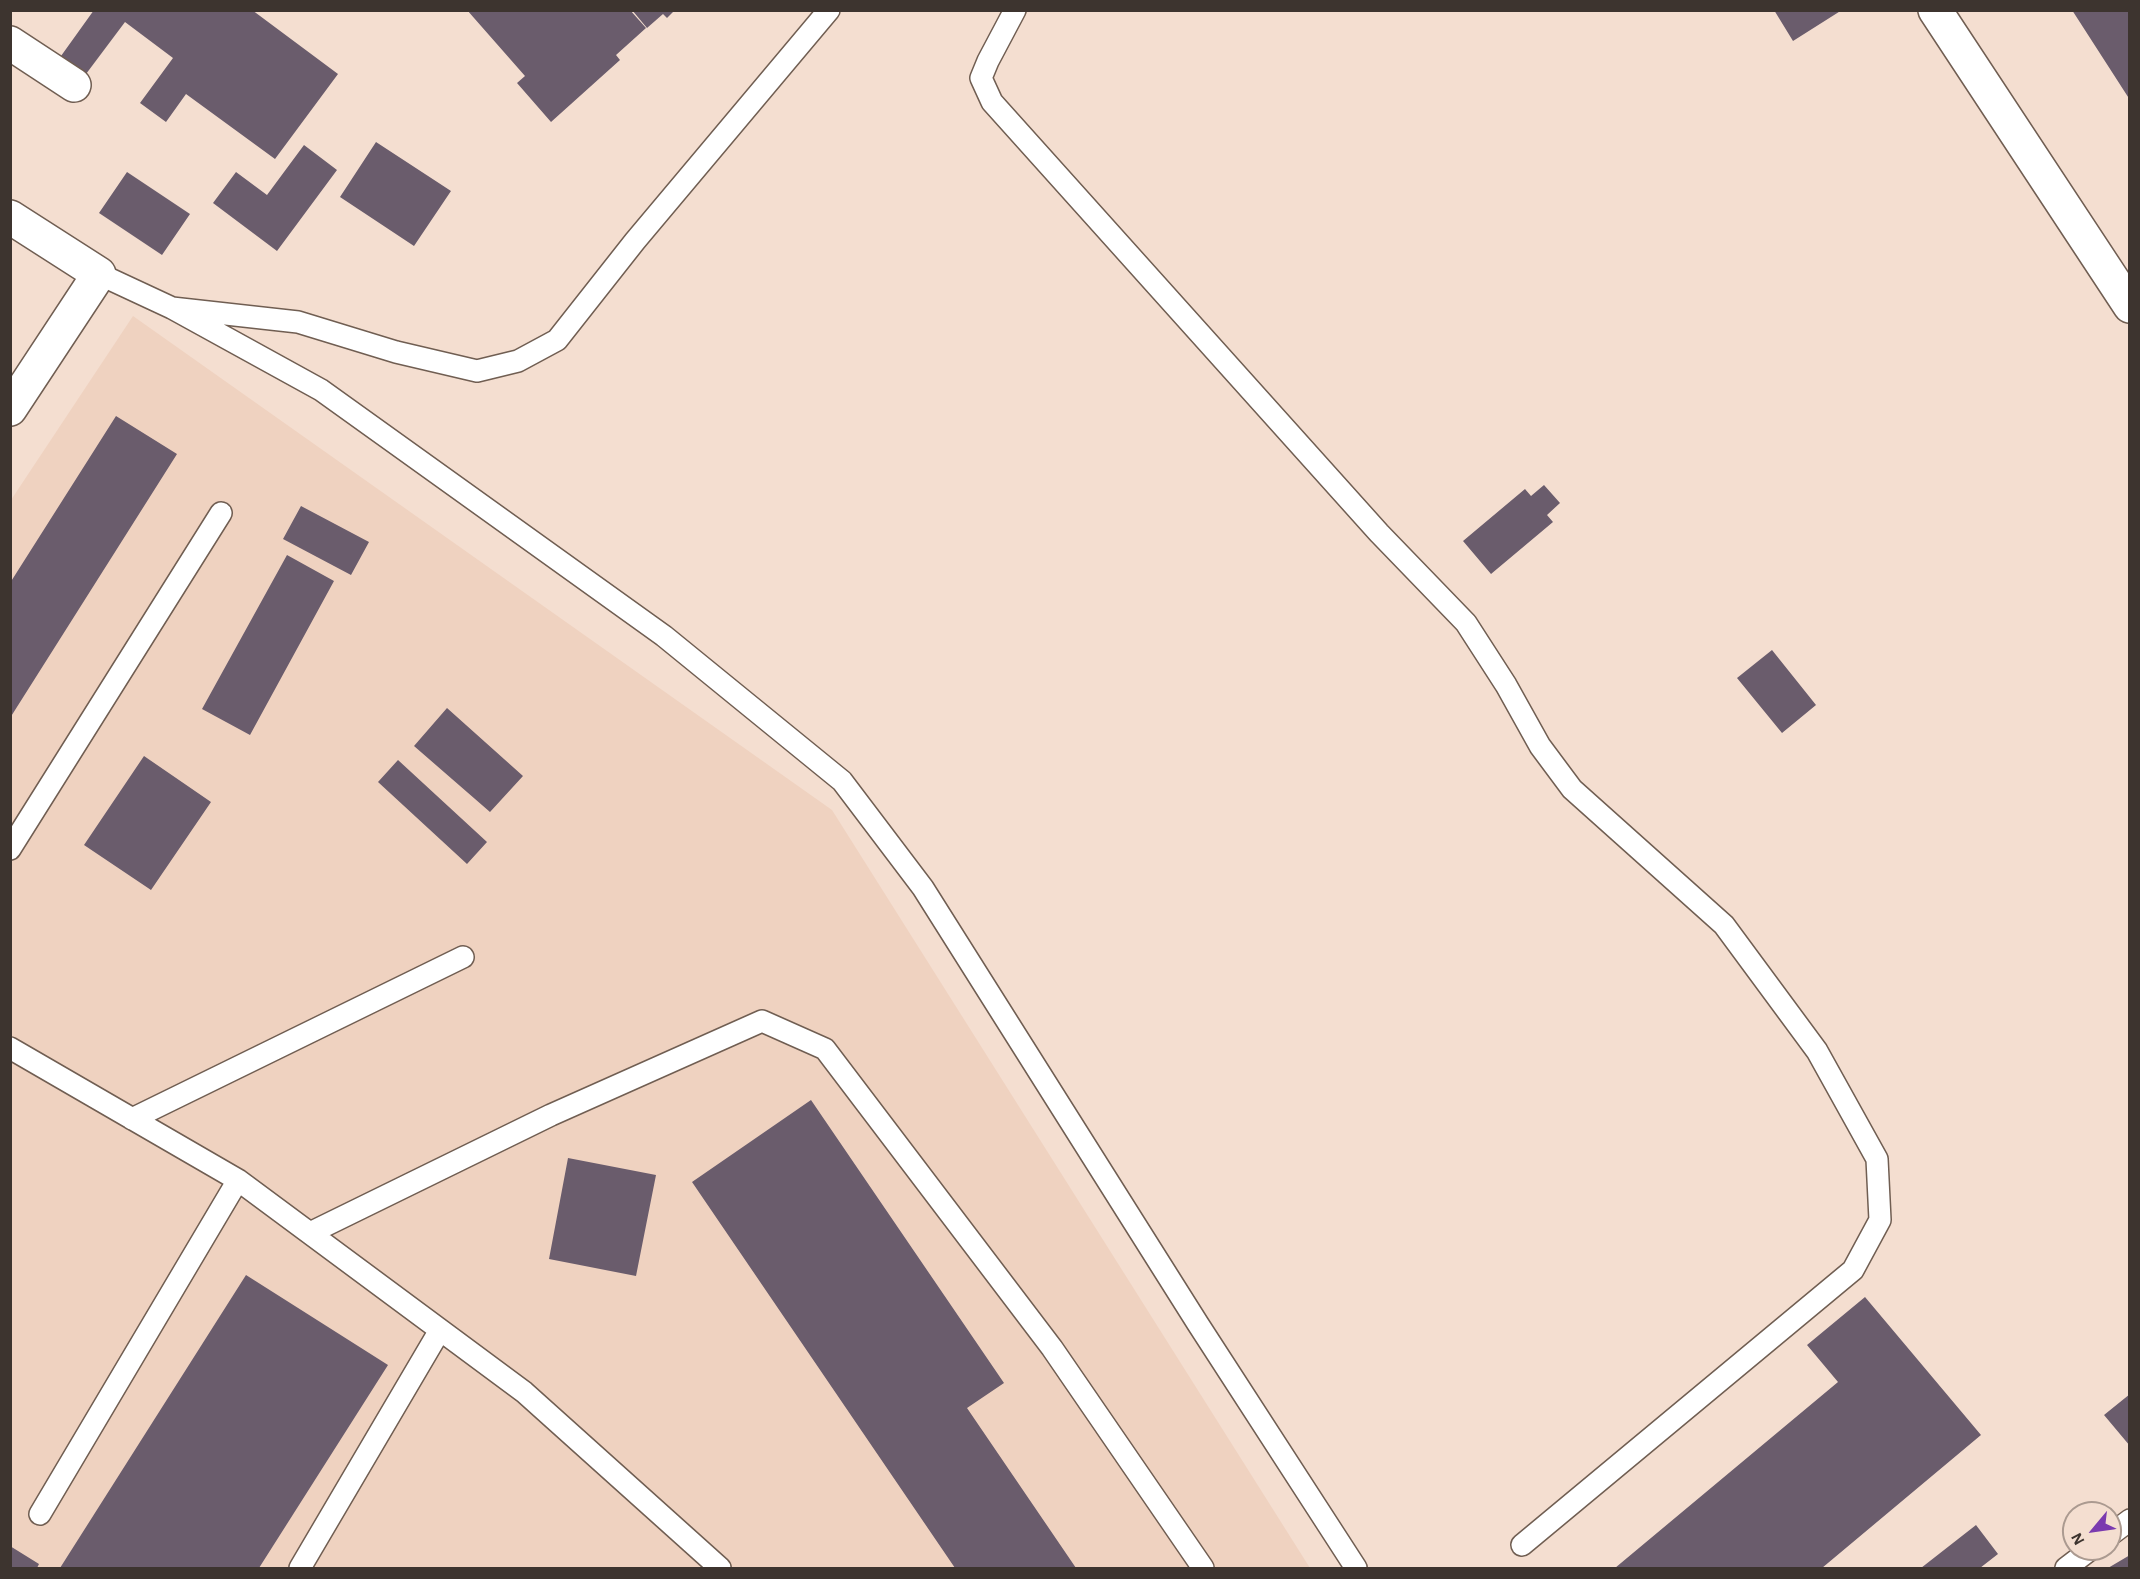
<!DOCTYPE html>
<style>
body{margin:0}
#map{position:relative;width:2140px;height:1579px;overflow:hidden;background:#f4ded0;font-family:"Alegreya Sans",sans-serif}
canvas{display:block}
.frame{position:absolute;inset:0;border:12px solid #3d342f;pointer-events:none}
.north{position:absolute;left:2062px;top:1501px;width:60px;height:60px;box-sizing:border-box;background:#f4ded0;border:2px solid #ab9a90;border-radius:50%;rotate:241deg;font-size:16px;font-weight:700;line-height:24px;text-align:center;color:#3d342f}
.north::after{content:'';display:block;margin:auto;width:21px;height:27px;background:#7a3aaf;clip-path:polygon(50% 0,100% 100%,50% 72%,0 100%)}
</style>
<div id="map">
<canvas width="2140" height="1579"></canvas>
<div class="frame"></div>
<div class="north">N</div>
</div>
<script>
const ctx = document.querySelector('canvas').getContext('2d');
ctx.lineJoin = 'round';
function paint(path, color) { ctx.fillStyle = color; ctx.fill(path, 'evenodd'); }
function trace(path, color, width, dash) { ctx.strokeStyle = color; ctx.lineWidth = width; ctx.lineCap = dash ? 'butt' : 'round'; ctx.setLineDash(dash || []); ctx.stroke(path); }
const built = new Path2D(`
 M133,316L832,810L1310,1568H11V500Z`);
const building = new Path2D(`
 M94,10H252L338,74L275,159L186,94L166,122L140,103L173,58L125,22L86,74L61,56Z
 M467,10H630L646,28L616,55L620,60L551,122L517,83L525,76Z
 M632,10H675L667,18L663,14L647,28Z
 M1774,10H1842L1793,41Z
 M2072,10H2130V100Z
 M376,142L451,191L414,246L340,197Z
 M304,145L337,170L277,251L213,203L236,172L267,195Z
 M127,172L190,214L162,255L99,213Z
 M116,416L177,454L10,718V583Z
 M1544,485L1560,503L1547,515L1553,522L1491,574L1463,541L1525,489L1531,496Z
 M301,506L369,542L351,575L283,539Z
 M287,555L334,581L250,735L202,709Z
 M1772,650L1816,705L1782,733L1737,678Z
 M447,708L523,776L490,812L414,746Z
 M144,756L211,802L151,890L84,845Z
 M398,760L487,842L467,864L378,782Z
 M811,1100L1004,1383L967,1408L1076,1568H955L692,1182Z
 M568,1158L656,1175L636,1276L549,1259Z
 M246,1275L388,1365L259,1568H60Z
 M1865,1297L1981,1435L1822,1568H1615L1838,1382L1807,1345Z
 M2130,1394V1446L2104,1415Z
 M1976,1525L1998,1554L1980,1568H1921Z
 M10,1546L39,1564L37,1568H10Z
 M2130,1555V1568H2108Z`);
const lane = new Path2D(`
 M1015,10L988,61L981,78L992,102L1379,533L1466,623L1506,685L1540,746L1572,789L1724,925L1817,1051L1877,1159L1880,1220L1853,1270L1522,1545
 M99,274L172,308L298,322L396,352L477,371L518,361L557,340L635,241L829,10
 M172,308L321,390L664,636L842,781L923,888L1198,1324L1356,1568
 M10,849L221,513
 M10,1048L238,1180L524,1392L720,1568
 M132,1119L463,957
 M310,1233L551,1115L762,1021L825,1049L1052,1348L1203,1568
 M40,1514L238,1180
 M2110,1535L2130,1520
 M300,1568L440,1330
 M2066,1568L2091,1549`);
const street = new Path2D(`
 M1935,10L2130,306
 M10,43L74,85`);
const secondary = new Path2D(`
 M10,217L99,274L10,409`);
paint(built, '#efd2c0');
paint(building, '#6a5c6c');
trace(lane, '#705e52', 24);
trace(street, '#705e52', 36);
trace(secondary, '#705e52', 36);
trace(lane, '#fff', 21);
trace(street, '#fff', 33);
trace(secondary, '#fff', 33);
</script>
